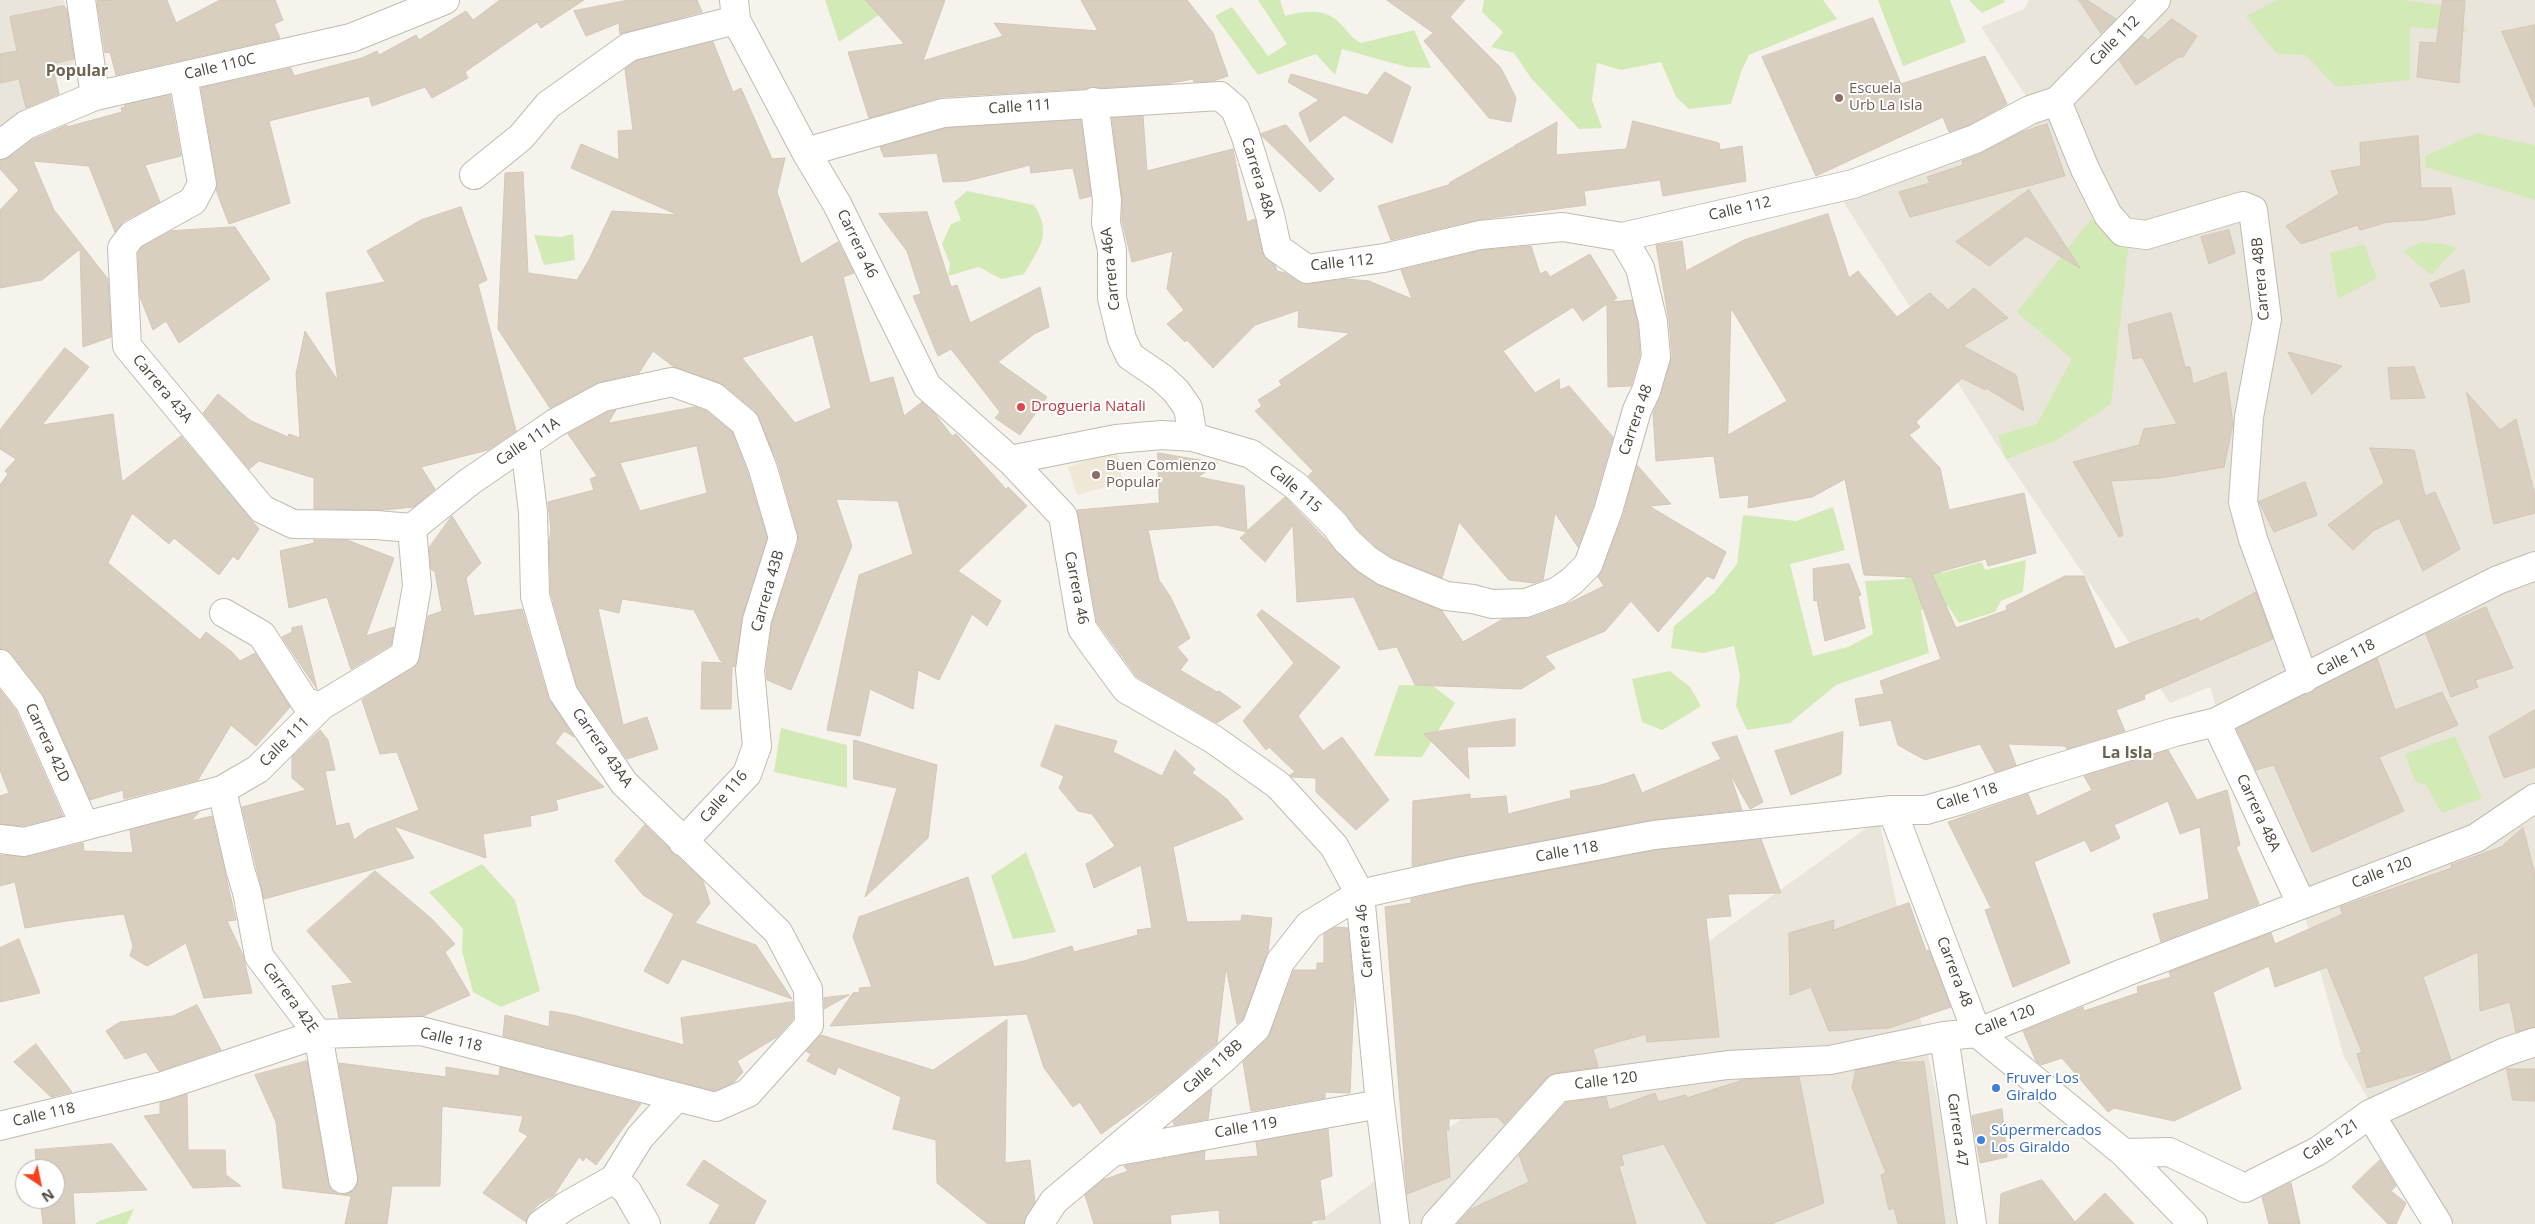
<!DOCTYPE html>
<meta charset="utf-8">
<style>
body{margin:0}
#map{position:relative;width:2535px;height:1224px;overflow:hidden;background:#f6f3ec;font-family:"Open Sans",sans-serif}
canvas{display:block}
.north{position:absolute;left:15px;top:1159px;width:50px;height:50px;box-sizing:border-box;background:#fff;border:1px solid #b7b4b0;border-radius:50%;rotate:146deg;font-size:14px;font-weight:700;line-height:20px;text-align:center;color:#4b4439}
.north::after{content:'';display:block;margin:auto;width:18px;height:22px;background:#fc3f1d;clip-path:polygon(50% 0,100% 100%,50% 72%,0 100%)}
</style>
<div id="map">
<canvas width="2535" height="1224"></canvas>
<div class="north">N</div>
</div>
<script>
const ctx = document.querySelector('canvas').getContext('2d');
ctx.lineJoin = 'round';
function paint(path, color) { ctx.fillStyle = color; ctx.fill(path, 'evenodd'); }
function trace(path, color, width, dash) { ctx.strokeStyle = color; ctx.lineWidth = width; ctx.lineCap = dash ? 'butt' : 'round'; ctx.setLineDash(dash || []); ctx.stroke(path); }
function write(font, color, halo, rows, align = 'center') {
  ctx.font = font + ' "Open Sans",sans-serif'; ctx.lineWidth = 4; ctx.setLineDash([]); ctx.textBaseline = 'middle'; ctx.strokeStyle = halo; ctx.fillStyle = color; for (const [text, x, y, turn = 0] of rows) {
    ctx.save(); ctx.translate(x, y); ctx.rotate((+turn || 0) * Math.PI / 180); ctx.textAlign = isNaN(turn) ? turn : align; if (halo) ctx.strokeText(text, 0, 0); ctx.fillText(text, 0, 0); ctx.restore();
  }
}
const residential = new Path2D(`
 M0,0H64L74,63L0,132Z
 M2029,0H2535V1224H2440L2344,1057L2301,903L2218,713L2210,687L2170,703L2006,459L1839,195L1962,128L2029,101L1981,27L2024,9Z
 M1879,819L1963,1224H1315Z`);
const education = new Path2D(`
 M1117,449L1123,482L1077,495L1068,467Z`);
const green = new Path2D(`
 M825,0H878L879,15L839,42Z
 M1258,0H1280L1285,16C1301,12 1320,8 1335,19C1345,26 1349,37 1361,43L1414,30L1431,68L1407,67L1342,49L1335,75L1316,54L1258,75L1215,16L1232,7L1268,56L1287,44Z
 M1484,0H1823L1837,19L1749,55L1741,72L1731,104L1689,109L1676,97L1661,62L1621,70L1597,63L1592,100L1602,128L1579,129L1531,78L1514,53L1491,47L1503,32L1482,12Z
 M1878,0H1950L1966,42L1903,66Z
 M1969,0H2004L2005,2L1982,13Z
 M2277,0H2403L2449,6L2468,32L2410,27V80L2336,87L2306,55L2277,54L2246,16Z
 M2477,133L2535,145V200L2425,167V156Z
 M967,191L1034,205C1053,234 1039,248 1024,274L1001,279L979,267L948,276L950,264L942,244L951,224L961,220L954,202Z
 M2091,219L2129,242L2111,404L2057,440L2006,459L1998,435L2037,424L2072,359L2017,312Z
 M573,234L575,260L544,265L534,235L561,237Z
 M2421,242L2443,244L2457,248L2431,275L2403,251Z
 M2364,244L2377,278L2338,299L2330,253Z
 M1833,507L1845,550L1790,564L1813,656L1848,647L1873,634L1865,581L1905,579L1908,563L1937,555L1942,573L1982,562L1985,570L2026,560L2023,592L2001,601L1995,612L1959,623L1948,606L1921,610L1929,653L1836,685L1790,723L1747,730L1736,706L1740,676L1734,646L1703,653L1671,648L1674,626L1714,593L1737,564L1743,515L1796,521Z
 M1670,671L1690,687L1701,706L1662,730L1642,722L1632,679Z
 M1399,685L1433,686L1455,703L1422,757L1374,756Z
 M781,728L847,745V788L774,772Z
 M2455,736L2482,798L2442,813L2426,785L2415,781L2405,754Z
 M1026,852L1056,932L1013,939L991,876Z
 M482,864L515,900L540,991L501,1007L473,992L462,951L463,929L429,892Z
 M134,1209L127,1224H95L99,1221Z`);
const building = new Path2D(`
 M167,0L176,23L220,0H275L283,20L274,24L280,38L116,75L110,52L105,53L97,1Z
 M500,0H584L541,28L537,22L465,72L468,78L432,98L425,87L372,106L369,96L269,121L290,203L229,224L216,190L217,181L201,88L291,68L294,76L362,58L377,51L379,55L416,35L419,40L466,11L473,20Z
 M629,0H697L702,12L620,34L619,23L586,36L574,11Z
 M866,0H945L923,61L1003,36L994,23L1098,31L1081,0H1187L1213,33L1228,76L1213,81L1194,82L1193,79L1166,84L942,97L869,118L848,52L904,44Z
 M1387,0H1465L1450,17L1501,68L1516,98L1511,122L1489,118L1424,41L1433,33Z
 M2079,0H2087L2116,19L2101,33Z
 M2443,0H2465L2459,83L2417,77L2420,42L2436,43Z
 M64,6L67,10L74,59L52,64L59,94L26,108L19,79L0,83V54L17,51L10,17Z
 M1873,18L1901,84L1985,56L2007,104L1969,125L1949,132L1943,117L1816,176L1762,57Z
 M2172,19L2197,36L2183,57H2179L2136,85L2119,60L2142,36L2148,40Z
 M2535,25V108L2502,32Z
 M713,42L733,92L741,88L772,159L785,158L777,192L801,264L838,242L854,273L843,277L870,383L893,377L904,416L922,402L935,414L952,436L956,434L1006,489L1008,487L1027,506L958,571L1001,601L987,626L972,614L939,680L918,670L913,709L870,689L860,736L827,730L859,575L913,554L898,501L836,499L852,546L791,690L767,680L766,670L772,623L798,543V534L778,463L755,411L724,385L674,367L653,351L639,373L596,383L550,408L498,329L505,173L523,172L528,273L577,280L589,260L612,211L678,215L571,168L581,144L619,160L618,131L633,130L625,69L636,61ZM813,335L831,408L795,423L742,358Z
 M1385,72L1411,87L1392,143L1344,115L1310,142L1299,113L1319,100L1288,82L1291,74L1367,95Z
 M170,95L181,156L145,165L160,202L124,221L115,232L89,166L33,161L54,210L108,279L111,337L83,347L80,249L42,280L0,288V210L19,190L0,169V160L10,157L34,139L67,125V127L122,112L121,108L125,107V105Z
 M1143,116L1147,171L1233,149L1247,222L1255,219L1262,251L1268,260L1275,265L1277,271L1285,273L1299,282L1309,284L1346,279L1369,281L1412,299L1401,270L1483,250L1531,246L1540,274L1546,271L1550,277L1590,254L1617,298L1611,302L1632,300L1638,325L1640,355L1631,386L1608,387L1607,304L1583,321L1573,307L1503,351L1535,393L1559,379L1560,390L1569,386L1613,437L1593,506L1578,547L1555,513L1543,580L1534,583L1509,580L1459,522L1442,578L1391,557L1376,547L1358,530L1346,514L1308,476L1313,471L1255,411L1262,406L1258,400L1282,385L1279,381L1350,333L1298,327L1299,310L1255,325L1213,368L1187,340L1185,342L1167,324L1184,310L1167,289L1173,251L1132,262L1122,221V198L1112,118Z
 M1081,120L1091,196L1080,199L1073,168L1031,173L1030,165L967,181L943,182L937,153L884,157L880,147L946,128Z
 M1633,121L1719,143L1720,150L1742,146L1746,181L1663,196L1660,180L1584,191L1586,205L1476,220L1391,240L1378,206L1452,184L1449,183L1513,147L1517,149L1514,146L1557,122L1556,155L1626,149Z
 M2047,124L2065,176L1910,217L1899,192L1930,183L1927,177L1963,165L1962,161L1982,153L2020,133Z
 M1286,125L1334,179L1320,192L1262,136L1261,134Z
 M2418,136L2421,188H2451L2455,214L2425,220L2388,222L2360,230L2358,225L2301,244L2286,226L2339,194L2331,171L2361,166L2360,143Z
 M2029,190L2080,268L2026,236L1989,266L1956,242Z
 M461,207L487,280L478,284L516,431L488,450L421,467L435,489L414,507L383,510L314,509V478L259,461L249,469L203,413L218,394L251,421L288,437L289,434L300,438L296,374L305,331L338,381L326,293L385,282L367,251L421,220Z
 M927,212L951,287L957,285L970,323L1040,287L1049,327L1034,334L998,362L1047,397L1020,435L995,418L1000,412L951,349L938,356L913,296L921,294L907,251L879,214Z
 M1828,214L1849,278L1858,271L1897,317L1930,293L1948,310L1974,288L2008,318L1963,346L2016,375L2024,411L1986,388L1985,390L1962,378L1916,422L1920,427L1909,435L1940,468L1949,510L2024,493L2036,553L1988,566L1986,559L1932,574L1956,628L2007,610L2006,606L2065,576H2084L2115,649L2198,618L2200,622L2256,592L2273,639L2144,695L2145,699L2116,710L2125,731L2067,749L2065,746L2008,744L2016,765L1995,772L1980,744L1925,760L1898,745L1891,720L1860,726L1855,699L1884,694L1880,681L1941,659L1912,577L1864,575L1845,479L1812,497L1748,508L1749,495L1720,498L1714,456L1656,461L1653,413L1661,395L1672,356L1669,321L1656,245L1682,241L1686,271L1744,240ZM1731,308L1787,401L1728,435Z
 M235,227L270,279L179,343L166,321L153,330L140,297L138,253L142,247L171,231Z
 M2229,230L2235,253L2209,264L2201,237Z
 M2464,270L2470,302L2441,307L2430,284Z
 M2171,313L2185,367H2190L2193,384L2226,372L2233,424L2224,467L2161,478L2111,481L2123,535L2119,537L2073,462L2139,445L2144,429L2177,424L2142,357L2133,359L2128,325Z
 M65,348L89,367L42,425L113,414L122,482L181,436L259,529L238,560L233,556L219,575L174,538L169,544L132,513L108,563L200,640L206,632L232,652L240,661L255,653L290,707L256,746L231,725L198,780L124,799L123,790L90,800L43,694L12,654L0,649V485L8,474L5,471L16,459L0,449V430Z
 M2288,352L2342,366L2312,394Z
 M2414,367L2425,398L2391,399L2388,368Z
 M2467,393L2500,430L2516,419L2535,496V513L2494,524Z
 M695,407L706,411L732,432L748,474L767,538L742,618L735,667L732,666L731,709H701L702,662L726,663L720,660L694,610L622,599L619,613L598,608L623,725L647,717L658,749L627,759L577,686L551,594L549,543L551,530L548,502L594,490L590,479L597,476L568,434L608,412L616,410L608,423ZM697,446L707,493L640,511L620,463Z
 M2370,448L2414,450L2425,496L2435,492L2460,549L2423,571L2399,518L2373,531L2353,550L2328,525L2384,483Z
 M1158,453L1218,463L1198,477L1244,486L1247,531L1285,497L1355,570L1378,585L1442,611L1463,642L1503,619L1531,618L1563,606L1604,586L1598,577L1623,516L1637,465L1671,504L1649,506L1726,552L1714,579L1707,576L1658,632L1631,601L1605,631L1545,656L1555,668L1521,689L1415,685L1397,647L1379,650L1354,597L1297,602L1293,525L1265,562L1240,538L1247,532L1217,525L1148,530L1159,580L1170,596L1190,638L1177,647L1188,660L1180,670L1217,692L1219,691L1241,707L1217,723L1137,677L1097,622L1077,510L1159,503Z
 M2305,482L2317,515L2274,532L2259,502Z
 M452,516L481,563L466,578L474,616L522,609L548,698L574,737L564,731L555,743L604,787L556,800L558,810L530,816L531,826L483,834L486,858L394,826L414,858L264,899L242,807L306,790L292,778V757L320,730L328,740L335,770L325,771L336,826L349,823L354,840L367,830L419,810L397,752L380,754L362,700L418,663L428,616L442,611L435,572L431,569L429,548Z
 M314,540H347L394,558L366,636L394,627L391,645L351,669L327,597L289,608L280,551L314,543Z
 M1849,564L1861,595L1858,596L1865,628L1825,641L1817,600L1814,601L1813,569Z
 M2486,607L2513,668L2475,680L2478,687L2451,697L2426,634Z
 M1262,610L1340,667L1298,716L1323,751L1342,737L1389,800L1356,830L1316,792V778L1292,777L1290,775L1295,772L1269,747L1266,750L1243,721L1294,663L1257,615Z
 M302,626V627L317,689L282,637L292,632V628Z
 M2377,658L2395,710L2442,692L2458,725L2379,757L2404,811L2312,852L2274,765L2256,770L2237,729Z
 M0,690L16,711L63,816L23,826L0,824V796L9,793L0,770Z
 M2535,710V767L2504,778L2489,737Z
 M1515,719V746L1467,747L1469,779L1424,734Z
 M1056,725L1117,741L1113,752L1162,776L1175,750L1195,769L1192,773L1227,799L1243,819L1173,847L1187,922L1241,921L1242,915L1272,918L1268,952L1243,1019L1237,1024L1226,967L1217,1043L1166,1087L1101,1134L1080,1102L1073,1107L1044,1068L1027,1014L830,1026L853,993L860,992L859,988L872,987L853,937L859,917L968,877L994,967L1024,961L1072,946L1074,952L1138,935L1137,930L1152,928L1141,865L1094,888L1086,864L1115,846L1092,814L1078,811L1059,788L1064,776L1041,766Z
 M1843,732L1841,774L1791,795L1775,751Z
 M1737,736L1763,802L1750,809L1729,772L1742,810L1651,820L1412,866L1413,801L1470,794V799L1506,796L1508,814L1571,798L1570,791L1601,785L1634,774L1642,793L1721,759L1712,743Z
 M854,740L937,765L928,838L865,897L897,788L854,779Z
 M2168,750L2197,800L2227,790L2240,845L2236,847L2259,904L2161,942L2153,914L2209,899L2200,827L2180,834L2168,801L2114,825L2120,838L2091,852L2085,840L2034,862L2070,963L2013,987L1985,910L1991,908L1948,822L2028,794L2037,816L2092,790L2084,776Z
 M199,812L191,821L212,816L236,920L227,921L243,955L252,993L204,998L186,943L147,966L130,956L133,946L124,914L66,921L25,928L15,882L0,886V855L28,857L83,843L84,851L133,853L130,830Z
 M645,825L703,881L710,903L695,923L756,945L792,999L682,959L668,984L644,971L674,914L643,895L615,861Z
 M2523,828L2535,874V1027L2516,1032L2510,1002L2480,1011L2478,952L2423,977L2451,1060L2433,1068L2367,1088L2357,1054L2362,1052L2327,967L2275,987L2269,966L2213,992L2241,1089L2174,1121L2114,1108L2108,1112L2062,1058L2041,1065L2036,1061L2023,1031L2083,1007L2084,1011L2138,993L2137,987L2171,977L2169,972L2271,933L2275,944L2343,914L2340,907L2452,868L2451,865L2501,847Z
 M1761,839L1781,893L1728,894L1731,916L1706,918L1719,1037L1647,1042L1646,1034L1593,1049L1598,1067L1556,1073L1547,1077L1504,1124L1497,1117L1449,1119V1130H1446L1450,1177L1407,1194L1385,907L1411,903V899L1466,886L1656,850Z
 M375,871L432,919L455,944L445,952L470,995L423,1016L339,1018L332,986L353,983L307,931Z
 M1909,903L1926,951L1929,950L1951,1007L1889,1028L1829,1031L1811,987L1790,995L1789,933L1834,920L1833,930Z
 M1335,927L1348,928L1354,996L1350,1093L1325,1092V1098L1251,1111L1243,1062L1270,1034L1294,970H1317V963H1324V934Z
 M19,939L40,993L0,1002V948Z
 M849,995L824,1009V998Z
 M793,1002V1019L777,1037L737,1061L743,1072L734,1082L715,1091L503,1036L505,1015L549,1027L550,1011L573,1015L684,1045L681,1018Z
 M197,1005L221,1050L159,1071L146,1052L125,1059L106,1031L120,1022L173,1016Z
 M1007,1020L1005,1163L1030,1160L1035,1202L1024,1224H988L937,1183L936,1140L893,1129L901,1097L838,1067L835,1075L807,1061L811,1054L806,1051L821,1035L933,1070Z
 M36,1044L72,1092L51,1097L14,1062Z
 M307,1061L328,1182L331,1189L338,1194H346L353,1191L357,1185L358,1177L339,1063L446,1077V1067L499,1076L500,1067L641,1104L596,1165L586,1157L583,1161L579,1157L554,1195L539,1204L527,1217L526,1222L483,1193L528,1136L519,1131L523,1116L442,1106L440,1186H392L387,1224H345L351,1196L283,1188L276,1122L255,1075Z
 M1924,1062L1945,1224H1898L1894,1208L1889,1210L1881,1175L1886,1173L1852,1087L1856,1070L1890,1063Z
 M2507,1069H2535V1101L2513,1100Z
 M1799,1077L1824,1203L1771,1224H1707L1664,1144L1621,1155L1624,1165L1619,1166L1636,1224H1457L1471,1209L1529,1182L1519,1155L1566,1103L1606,1097L1609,1110L1655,1093L1658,1102L1686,1095L1687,1098L1743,1080Z
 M1212,1089L1208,1119L1174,1125L1173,1121Z
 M187,1094L188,1150H225L226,1175L241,1186L193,1188L144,1116L160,1114V1103Z
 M2002,1109L2007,1157L1980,1163L1972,1116Z
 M1328,1129L1332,1176L1320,1180L1325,1219L1312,1221V1224H1220L1219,1210L1170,1215L1171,1224H1094L1085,1195L1103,1180L1128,1171L1124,1166L1205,1151L1204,1161L1258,1156L1256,1142Z
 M112,1144L147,1190L73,1193L75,1224H43L40,1199H55V1169H37L35,1150Z
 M704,1160L766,1201L754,1224H709L720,1205L687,1185Z
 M2380,1160L2396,1186L2391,1191L2406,1203L2396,1224H2388L2352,1187Z
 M2042,1180L2075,1222L2105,1193L2134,1224H1999L2001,1194Z
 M2291,1183L2300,1224H2269L2262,1197Z`);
const minor = new Path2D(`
 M81,0L95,96
 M734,0L736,20L806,152L837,204L927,386L1010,460L1063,516L1082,628L1093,644L1126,689L1213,739L1278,785L1334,846L1360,894L1380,1104L1395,1224
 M183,76L202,184L193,201L132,235L122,248L127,346L262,509L293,524L376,525L412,528
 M2057,101L2085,169L2108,215L2123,232L2146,235L2243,206L2253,210L2267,319L2249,417L2243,502L2253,539L2304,679
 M1094,102L1107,200L1106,223L1112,250V298L1122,339L1130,356L1162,378L1176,391L1188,408L1193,437
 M0,145L26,125L95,96L351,38L445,0
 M806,152L943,113L1220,96L1235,109L1245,134L1270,215L1277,248L1307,269L1384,258L1480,235L1563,227L1622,237L1853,184L1975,139L2030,110L2057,101L2156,0
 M474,175L521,137L548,105L629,47L736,20
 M1010,460L1116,439L1162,435L1193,437L1251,454L1296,486L1335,525L1346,540L1366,559L1384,571L1446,596L1473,599L1492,604L1526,603L1558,591L1572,581L1588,565L1608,511L1637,410L1646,391L1656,357L1653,322L1640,268L1622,237
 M224,613L262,635L305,702L321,706
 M0,664L30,703L85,826
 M2216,722L2301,903
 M222,790L240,869L247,892L259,956L318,1034L343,1179
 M1892,810L1977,1033L2124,1153L2193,1224
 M0,839L24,842L222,790L258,769L321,706L405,655L417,586L412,528L469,482L555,423L603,397L672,382L714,397L745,423L763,469L783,538L757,620L750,670L757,746L747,774L683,842
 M1944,1036L1972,1224
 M2370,1114L2438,1224
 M0,1126L163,1086L318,1034L421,1031L716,1107L748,1093L809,1025L808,989L778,932L624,783L563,693L535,596L533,512L525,445
 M1113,1152L1380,1104
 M2124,1153L2169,1152L2245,1188L2318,1151L2370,1114L2505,1052L2535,1042
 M614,1179L627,1191L646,1224
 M541,1224L566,1206L614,1179L640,1137L677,1097
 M1039,1224L1054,1201L1221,1061L1256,1028L1280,962L1309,925L1360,894L1463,871L1654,835L1892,810H1926L1961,800L2038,774L2175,732L2216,722L2498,580L2535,566
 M1436,1224L1558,1088L1728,1065L1830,1060L1944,1036L1977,1033L2126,972L2476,838L2535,798`);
const markers = [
 [1839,98,5,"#8d6e63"],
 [1021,407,5,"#e0444e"],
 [1096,475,5,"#8d6e63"],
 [1996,1088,5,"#3f7fe0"],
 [1981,1140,5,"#3f7fe0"]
];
const streetNames = [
 ["Calle 112",2115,41,-45],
 ["Calle 110C",220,67,-13],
 ["Calle 111",1020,107,-4],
 ["Carrera 48A",1258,178,73],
 ["Calle 112",1740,209,-13],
 ["Carrera 46",857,244,64],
 ["Calle 112",1342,263,-6],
 ["Carrera 46A",1111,269,-96],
 ["Carrera 48B",2261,279,-95],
 ["Carrera 43A",162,389,50],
 ["Carrera 48",1636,420,-71],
 ["Calle 111A",528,442,-34],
 ["Calle 115",1295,489,41],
 ["Carrera 46",1076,588,79],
 ["Carrera 43B",768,591,-74],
 ["Calle 118",2346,658,-27],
 ["Calle 111",285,742,-45],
 ["Carrera 42D",47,743,65],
 ["Carrera 43AA",602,748,55],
 ["Calle 116",724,797,-49],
 ["Calle 118",1967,797,-17],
 ["Carrera 48A",2258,813,65],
 ["Calle 118",1567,852,-10],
 ["Calle 120",2382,873,-21],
 ["Carrera 46",1365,941,-95],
 ["Carrera 48",1954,972,69],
 ["Carrera 42E",290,998,54],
 ["Calle 120",2005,1021,-21],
 ["Calle 118",451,1040,13],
 ["Calle 118B",1213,1067,-41],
 ["Calle 120",1606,1081,-7],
 ["Calle 118",44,1115,-13],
 ["Calle 119",1246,1128,-10],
 ["Carrera 47",1957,1130,82],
 ["Calle 121",2331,1140,-33]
];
const educationNames = [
 ["Escuela",1849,89],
 ["Urb La Isla",1849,106],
 ["Buen Comienzo",1106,466],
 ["Popular",1106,483]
];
const healthNames = [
 ["Drogueria Natali",1031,407]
];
const shopNames = [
 ["Fruver Los",2006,1079],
 ["Giraldo",2006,1096],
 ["Súpermercados",1991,1131],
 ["Los Giraldo",1991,1148]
];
const neighbourhoodNames = [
 ["Popular",77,71],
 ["La Isla",2127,753]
];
paint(residential, '#eae5da');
paint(education, '#efe8d6');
paint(green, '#d2eab5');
paint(building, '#d8cfc1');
trace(building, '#d3c7b4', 1);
trace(minor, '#c2bbae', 30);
trace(minor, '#fff', 28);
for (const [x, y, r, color] of markers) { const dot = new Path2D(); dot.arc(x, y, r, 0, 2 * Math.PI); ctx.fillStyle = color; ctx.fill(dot); trace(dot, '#fff', 2); }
write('15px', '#4b4439', '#fff', streetNames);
write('15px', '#785e54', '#fff', educationNames, 'left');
write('15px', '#be3a42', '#fff', healthNames, 'left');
write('15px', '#366cbe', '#fff', shopNames, 'left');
write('bold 16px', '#6e6250', '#fff', neighbourhoodNames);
</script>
